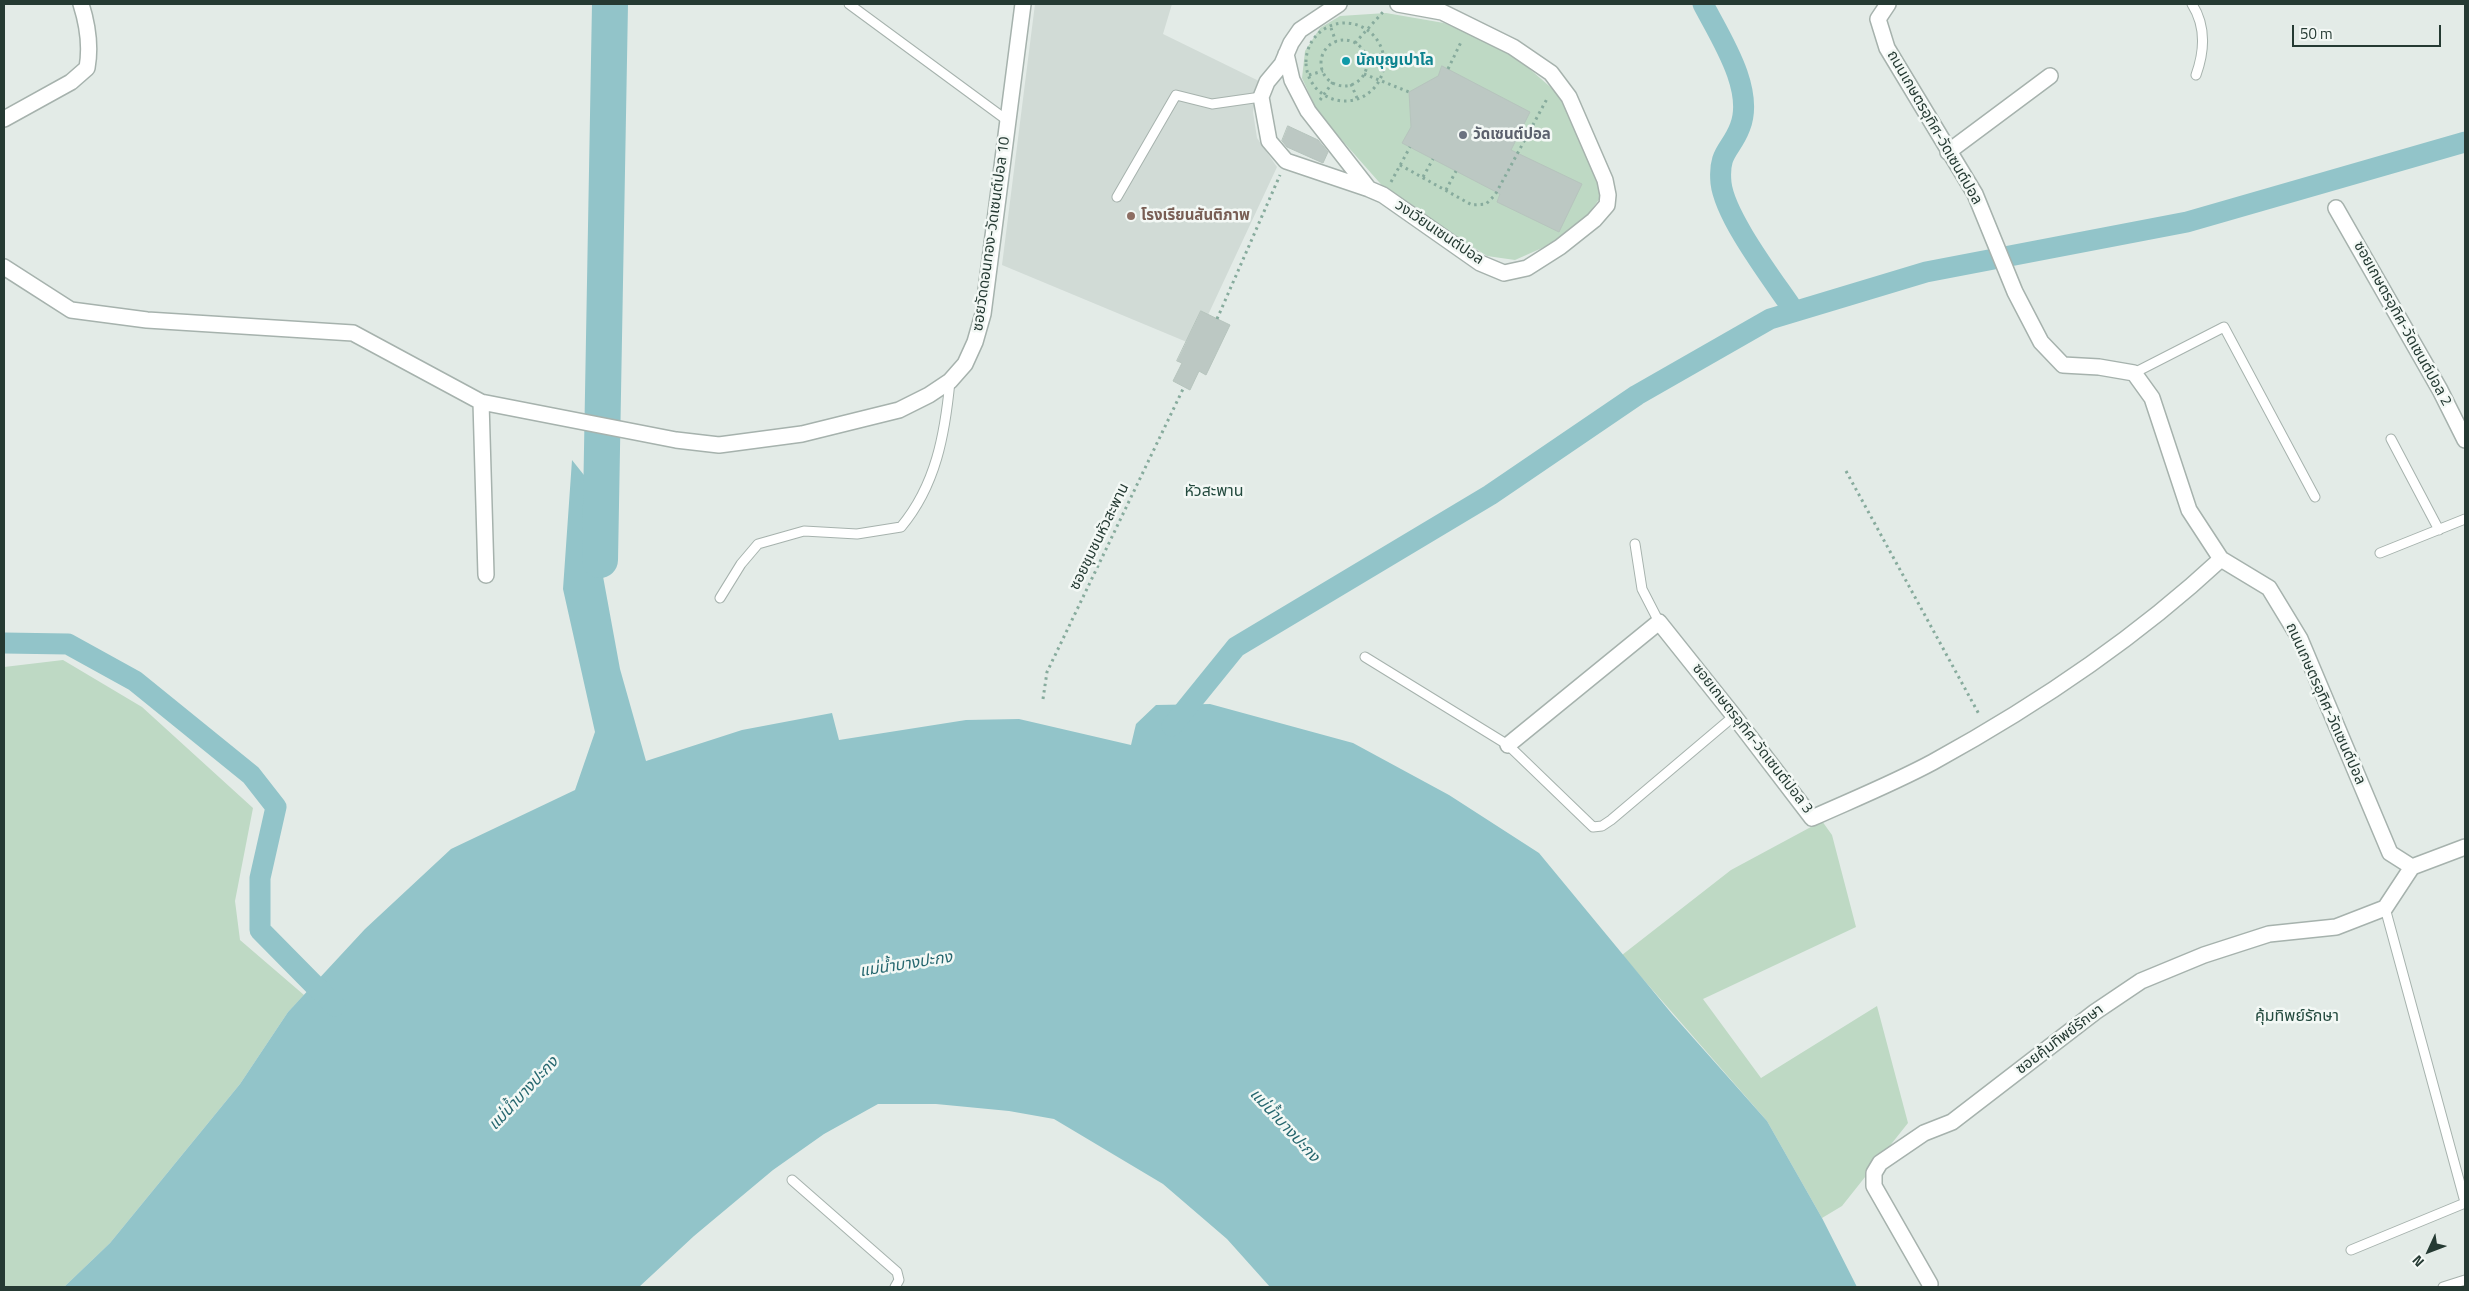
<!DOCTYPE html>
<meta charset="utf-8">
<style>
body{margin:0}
#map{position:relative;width:2469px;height:1291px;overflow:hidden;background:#e3ebe7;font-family:"Titillium Web",sans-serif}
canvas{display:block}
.frame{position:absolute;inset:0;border:5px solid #253a33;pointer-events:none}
.north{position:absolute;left:2404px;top:1226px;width:50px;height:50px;-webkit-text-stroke:4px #f3f8f5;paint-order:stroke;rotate:227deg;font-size:14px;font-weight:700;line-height:20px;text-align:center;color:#253a33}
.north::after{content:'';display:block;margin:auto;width:18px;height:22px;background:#253a33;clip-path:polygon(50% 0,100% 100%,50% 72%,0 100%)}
.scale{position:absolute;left:2292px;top:25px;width:149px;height:22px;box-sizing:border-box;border:2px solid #253a33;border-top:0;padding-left:6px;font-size:15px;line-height:18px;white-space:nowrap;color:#253a33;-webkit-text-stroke:4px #f3f8f5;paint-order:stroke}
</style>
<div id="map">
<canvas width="2469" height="1291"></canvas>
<div class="frame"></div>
<div class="north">N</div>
<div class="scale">50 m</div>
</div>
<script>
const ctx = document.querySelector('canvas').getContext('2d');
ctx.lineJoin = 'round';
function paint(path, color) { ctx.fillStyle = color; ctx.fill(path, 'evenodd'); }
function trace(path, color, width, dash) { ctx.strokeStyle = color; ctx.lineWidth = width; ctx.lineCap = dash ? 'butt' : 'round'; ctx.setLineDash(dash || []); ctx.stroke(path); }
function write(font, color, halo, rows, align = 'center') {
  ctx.font = font + ' "Titillium Web","Noto Sans Thai",sans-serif'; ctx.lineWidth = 5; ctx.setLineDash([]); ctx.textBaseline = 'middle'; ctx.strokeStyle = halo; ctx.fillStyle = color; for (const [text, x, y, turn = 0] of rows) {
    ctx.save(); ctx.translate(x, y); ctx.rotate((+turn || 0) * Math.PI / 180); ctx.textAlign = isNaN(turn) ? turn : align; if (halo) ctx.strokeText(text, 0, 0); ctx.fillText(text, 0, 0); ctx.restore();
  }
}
const built = new Path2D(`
 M1035,4H1172L1163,34L1259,81L1253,112L1257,138L1277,167L1194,345L1002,265Z`);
const green = new Path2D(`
 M1386,13L1444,23L1509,51L1563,98L1599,181L1600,198L1584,220L1551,244L1515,260L1487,256L1386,190L1318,113L1302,78L1305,51L1320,28L1340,16Z
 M63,660L142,707L253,808L235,901L240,940L304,995L288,1012L240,1084L110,1243L64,1287H4V667Z
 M1822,821L1832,835L1856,927L1703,999L1761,1078L1877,1006L1908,1123L1842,1206L1822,1218L1767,1121L1622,955L1731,870Z`);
const water = new Path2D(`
 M572,460L603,499L600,560L620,669L646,761L742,730L832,713L839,740L966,720L1019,719L1131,745L1136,724L1156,705L1210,704L1353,743L1449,795L1539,853L1672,1014L1767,1121L1822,1218L1857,1287H1270L1227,1239L1163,1184L1054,1119L1009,1111L936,1104H878L824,1134L773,1170L694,1236L639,1287H64L110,1243L240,1084L288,1012L365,929L451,849L575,790L595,732L563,589Z`);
const canal = new Path2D(`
 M1703,4C1720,37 1755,89 1740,127C1731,151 1718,151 1721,183C1725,218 1774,281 1794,311
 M4,643L68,644L135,681L251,775L276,807L260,878V930L335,1006
 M1172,726L1236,647L1490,495L1637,395L1770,319L1926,272L2187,222L2465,142`);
const river = new Path2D(`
 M600,560L610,4`);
const building = new Path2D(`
 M1442,66L1530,112L1511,150L1582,184L1559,232L1497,202L1500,194L1402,143L1411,127L1409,92L1438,76Z
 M1288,126L1318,140L1328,152L1323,163L1287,147L1282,141Z
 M1201,311L1230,325L1206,375L1199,371L1190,390L1173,381L1182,363L1177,361Z`);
const path = new Path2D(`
 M1306 62a39 39 0 1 1 78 0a39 39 0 1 1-78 0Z
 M1331,28L1336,42
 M1321 63a23 23 0 1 1 46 0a23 23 0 1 1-46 0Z
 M1355,43L1383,12
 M1367,59L1383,54
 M1448,69L1462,40
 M1364,74L1409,92
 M1309,75L1323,71
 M1351,84L1357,98
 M1320,100L1333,82
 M1400,165L1472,205L1486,204L1495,195L1548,97
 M1423,177L1433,159
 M1391,182L1410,147
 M1446,190L1456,171
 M1217,319L1280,175
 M1846,471L1980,716
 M1043,699L1047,672L1184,387`);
const service = new Path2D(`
 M849,4L1008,121
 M2192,4C2206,26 2205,50 2196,75
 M1117,197L1176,95L1212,104L1261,97
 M2134,373L2224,327L2315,497
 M2391,439L2439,530
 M1635,544L1642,589L1659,622
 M2380,553L2465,519
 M720,598L741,564L758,544L804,531L857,534L901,527C936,485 945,434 950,381
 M1365,657L1508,745L1593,827L1602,826L1611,820L1734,716
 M2385,908L2465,1202
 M792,1180L897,1272L899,1280L895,1287
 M2351,1250L2465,1203
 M2443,1287L2465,1280`);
const minor = new Path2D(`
 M1339,4L1300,30L1291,43L1282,64L1267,82L1261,97L1269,141L1286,161L1369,189
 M1888,4L1878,19L1887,48L1975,194L2015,292L2041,342L2063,365L2099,367L2134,373L2152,398L2189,510L2221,559L2269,588L2300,639L2390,853L2412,867L2465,847
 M1286,54L1292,80L1308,111L1369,189L1383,195L1480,263L1504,273L1527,268L1560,247L1594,220L1607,205L1608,195L1605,180L1569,97L1551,73L1513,47L1442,12L1398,4
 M4,119L71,82L87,68C91,46 88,26 81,4
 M1948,152L2050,76
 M2336,208L2440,390L2465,440
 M4,267L71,310L147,320L353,333L481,402L676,440L719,445L802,434L899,410L929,395L950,381L965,364L975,342L983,314L1023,4
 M481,402L486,575
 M1508,745L1659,622L1734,716L1812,818C1852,800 1894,783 1933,762C2035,706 2135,639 2221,559
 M1930,1284L1874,1186V1173L1880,1163L1924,1133L1952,1122L2095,1012L2141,981L2204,955L2269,934L2336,927L2385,908L2412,867`);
const markers = [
 [1346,61,5,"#0f9aa8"],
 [1463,135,5,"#6b7280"],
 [1131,216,5,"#8d6e63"]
];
const cultureNames = [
 ["นักบุญเปาโล",1356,61]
];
const streetNames = [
 ["ถนนเกษตรอุทิศ-วัดเซนต์ปอล",1934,128,60],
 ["วงเวียนเซนต์ปอล",1439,233,34],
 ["ซอยวัดดอนทอง-วัดเซนต์ปอล 10",992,234,-82],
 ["ซอยเกษตรอุทิศ-วัดเซนต์ปอล 2",2402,324,61],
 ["ซอยชุมชนหัวสะพาน",1100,537,-64],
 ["ถนนเกษตรอุทิศ-วัดเซนต์ปอล",2325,704,66],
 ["ซอยเกษตรอุทิศ-วัดเซนต์ปอล 3",1752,739,52],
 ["ซอยคุ้มทิพย์รักษา",2060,1040,-37]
];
const worshipNames = [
 ["วัดเซนต์ปอล",1473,135]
];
const educationNames = [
 ["โรงเรียนสันติภาพ",1141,216]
];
const neighbourhoodNames = [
 ["หัวสะพาน",1214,492],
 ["คุ้มทิพย์รักษา",2297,1017]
];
const waterNames = [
 ["แม่น้ำบางปะกง",906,965,-9],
 ["แม่น้ำบางปะกง",524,1094,-47],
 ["แม่น้ำบางปะกง",1284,1126,47]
];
paint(built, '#d1dbd6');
paint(green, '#bed9c4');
paint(water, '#92c4c9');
trace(canal, '#92c4c9', 21);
trace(river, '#92c4c9', 36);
paint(building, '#bcc8c3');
trace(building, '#b6c4bd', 1);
trace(service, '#a6b2ad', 11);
trace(minor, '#a6b2ad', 18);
trace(path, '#87ab9d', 3, [2.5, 4]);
trace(service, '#fff', 9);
trace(minor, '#fff', 15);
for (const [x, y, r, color] of markers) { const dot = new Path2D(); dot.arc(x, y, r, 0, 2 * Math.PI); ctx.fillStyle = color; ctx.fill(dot); trace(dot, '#f3f8f5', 2); }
write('bold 15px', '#0d838f', '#f3f8f5', cultureNames, 'left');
write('15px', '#253a33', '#f3f8f5', streetNames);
write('bold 15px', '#5b616d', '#f3f8f5', worshipNames, 'left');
write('bold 15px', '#785e54', '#f3f8f5', educationNames, 'left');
write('16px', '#234a3e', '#f3f8f5', neighbourhoodNames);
write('italic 16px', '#26676f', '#f3f8f5', waterNames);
</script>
